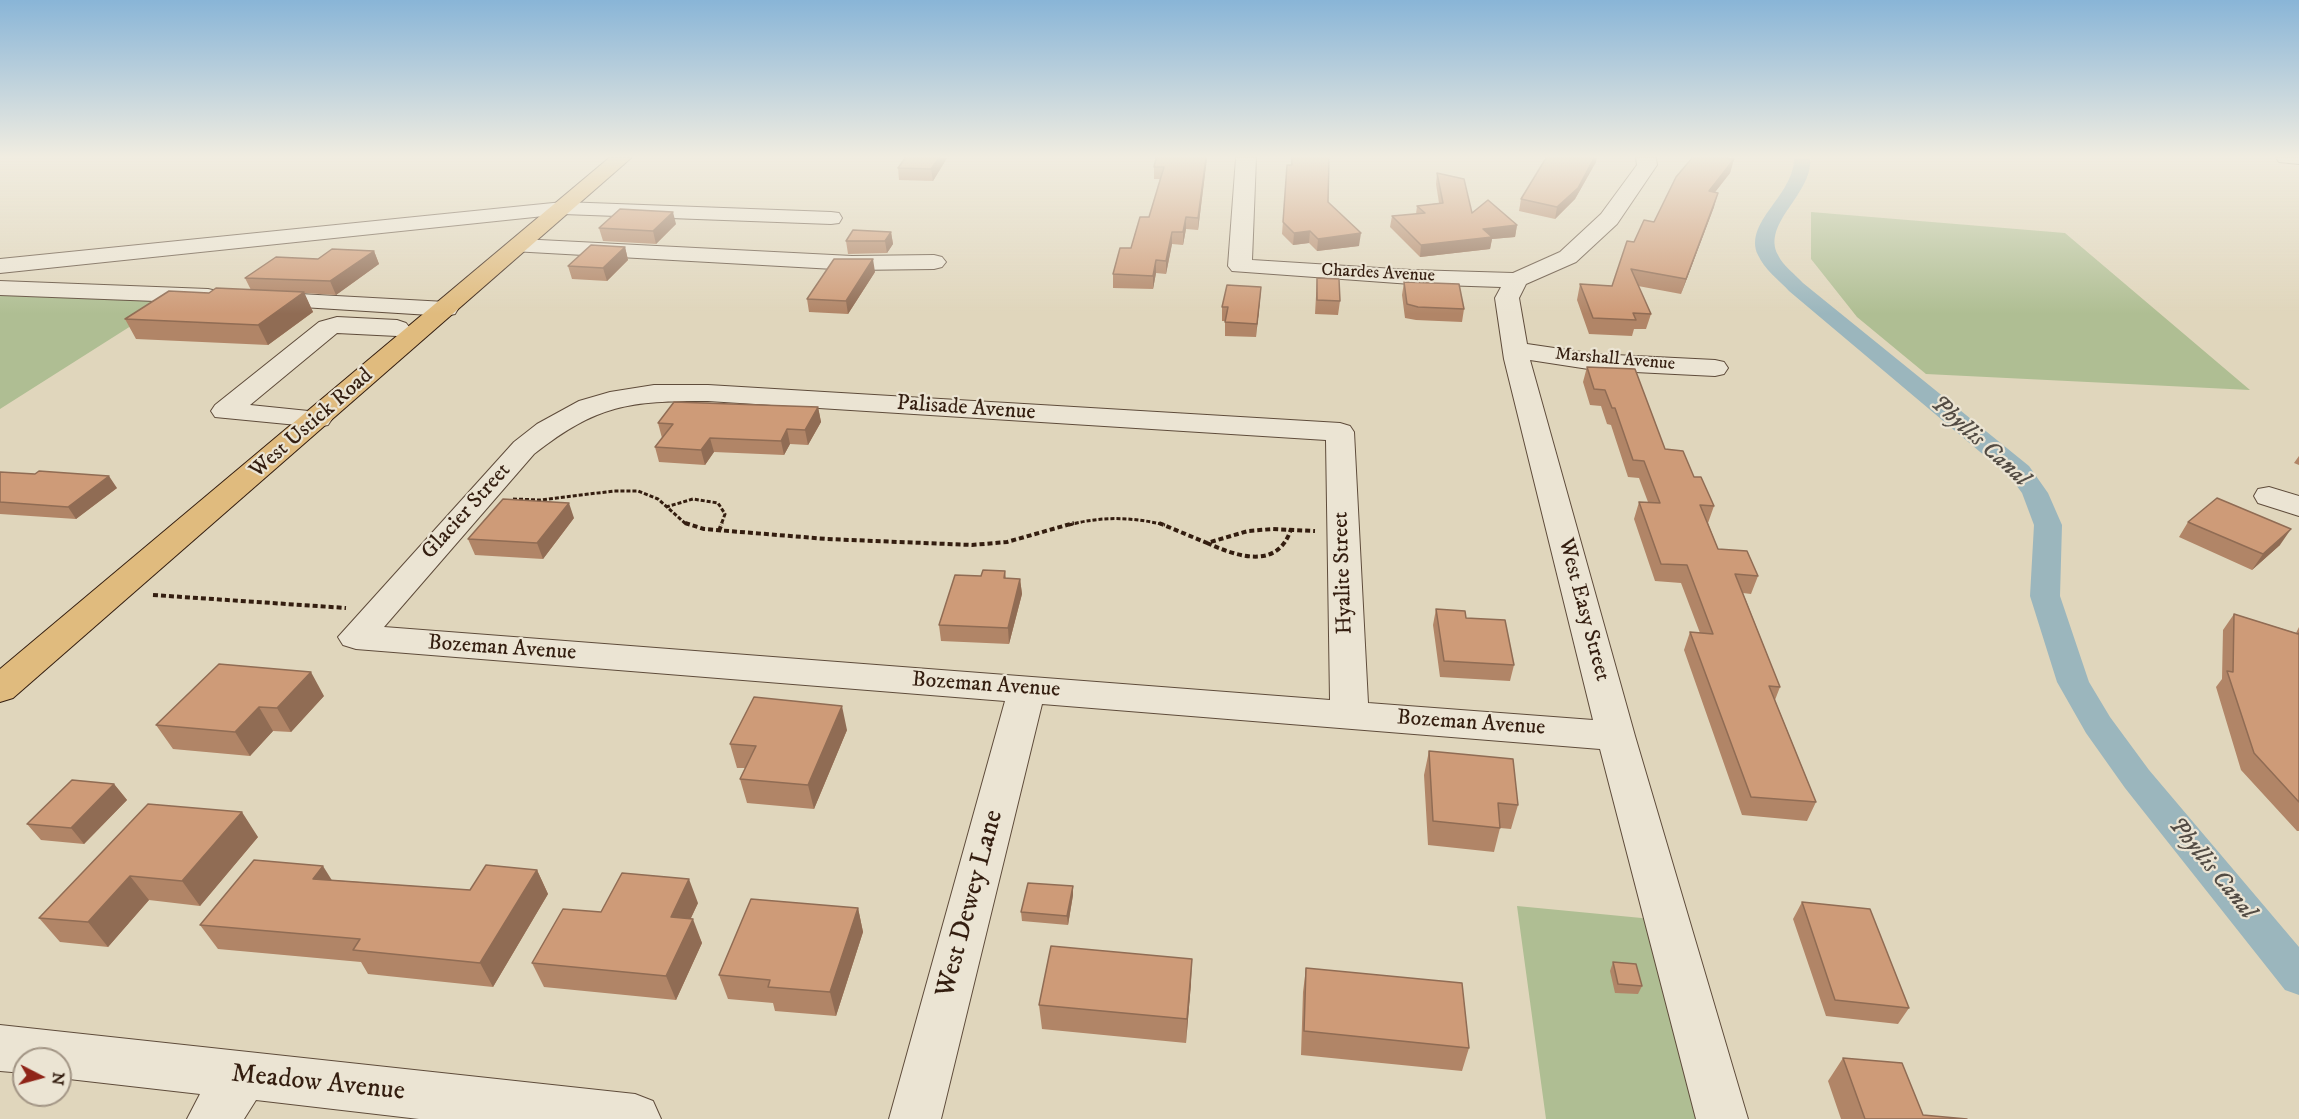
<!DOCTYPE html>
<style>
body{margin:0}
#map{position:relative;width:2299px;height:1119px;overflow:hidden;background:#e0d6bc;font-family:"IM FELL DW Pica",serif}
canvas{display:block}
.north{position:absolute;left:12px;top:1047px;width:60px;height:60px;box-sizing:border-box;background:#ebe4d3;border:2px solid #a29585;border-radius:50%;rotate:96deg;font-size:16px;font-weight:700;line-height:24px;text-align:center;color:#341e10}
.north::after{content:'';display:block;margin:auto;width:21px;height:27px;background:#8f2418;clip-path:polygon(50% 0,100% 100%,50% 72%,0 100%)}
</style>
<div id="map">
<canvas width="2299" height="1119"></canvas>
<div class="north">N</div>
</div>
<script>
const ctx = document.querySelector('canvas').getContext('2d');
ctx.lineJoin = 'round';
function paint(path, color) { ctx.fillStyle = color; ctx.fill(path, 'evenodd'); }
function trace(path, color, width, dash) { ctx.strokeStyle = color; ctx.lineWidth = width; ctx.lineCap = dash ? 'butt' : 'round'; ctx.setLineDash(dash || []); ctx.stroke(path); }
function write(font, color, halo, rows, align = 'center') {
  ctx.font = font + ' "IM FELL DW Pica",serif'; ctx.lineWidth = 4.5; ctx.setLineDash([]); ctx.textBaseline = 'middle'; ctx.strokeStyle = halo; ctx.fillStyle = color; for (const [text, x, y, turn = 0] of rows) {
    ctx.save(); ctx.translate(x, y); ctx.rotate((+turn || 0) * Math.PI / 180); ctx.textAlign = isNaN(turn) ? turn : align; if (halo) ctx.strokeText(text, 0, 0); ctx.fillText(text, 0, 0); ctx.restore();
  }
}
const green = new Path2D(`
 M1811,212L2065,233L2250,390L1926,374L1857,317L1811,259Z
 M0,285L175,298L0,409Z
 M1517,906L1652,919L1699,1119H1546Z`);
const canal = new Path2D(`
 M1794,158H1810C1814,193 1761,223 1778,255C1783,266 1795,274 1803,283L2029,466L2048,493L2062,525L2060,596L2089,682L2110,717L2149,770L2299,947V995L2285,990L2125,788L2086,733L2057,682L2030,596L2034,525L2022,493L2011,478L1789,291C1779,280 1764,269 1758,255C1743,222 1794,196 1794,158Z`);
const pathFar1 = new Path2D(`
 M513,499L540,500L614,491H638L658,499L687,525
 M666,507L693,499L718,503L725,514L721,525
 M1069,525C1101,516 1133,517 1165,525`);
const path = new Path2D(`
 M685,523L704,529L827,539L972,545L1007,542L1074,523
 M1159,523L1207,543L1248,531L1273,529L1315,531
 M719,531L722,523
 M1207,543C1238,557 1278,570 1291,529
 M153,595L346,608`);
const minor = new Path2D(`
 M1236,158H1256L1252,260L1411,270L1513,273L1560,252L1601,214L1637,165L1636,158H1656L1657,165L1617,224L1576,262L1526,284L1519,298L1527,344L1595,354L1715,360L1724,362L1728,368L1724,374L1715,376L1595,370L1530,360L1635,736L1748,1119H1696L1600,749L1042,704L941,1119H889L1005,701L356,649L343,645L338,637L514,442L537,424L579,401L610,392L654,385H708L1340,423L1350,426L1354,432L1368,703L1593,720L1504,359L1495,298L1501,287L1411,284L1232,271L1228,266ZM708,401L1326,440L1330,700L384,627L534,454C598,404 629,401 708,401Z
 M2276,158H2299V164L2279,162Z
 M563,202L831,212L839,213L842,218L839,223L831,224L563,214L0,273V259Z
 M520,239L852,256L934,255L942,257L946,262L942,267L934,269L852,270L512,251L509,246L512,241Z
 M0,281L208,289L217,291L220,296L217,301L208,303L0,295Z
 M263,292L446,302L455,304L458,309L455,314L446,316L254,304L251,299L254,294Z
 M337,317L397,320L406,323L410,328L406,333L397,336L337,333L250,405L328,413L332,419L328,425L318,427L215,417L211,411L215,405L319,322Z
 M2269,487L2299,496V516L2258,503L2254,496L2258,489Z
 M0,1025L635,1094L653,1101L661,1119H419L256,1100L244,1119H187L200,1094L60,1078V1059H24V1073L0,1071Z`);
const major = new Path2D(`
 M609,158H631L13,698L0,702V669Z`);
const wall = new Path2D(`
 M947,158L933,181L899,180L898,168Z
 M1207,158L1198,230L1186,229L1183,245L1172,244L1166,274L1156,273L1153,289L1113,288V274L1131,248L1149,217L1160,179H1154V167Z
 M1291,158H1329L1328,202L1359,246L1317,251L1309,243L1293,245L1282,234L1287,165H1291Z
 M1734,159L1730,173L1715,192L1714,207L1681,294L1638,286L1651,314L1646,329H1634L1632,336L1589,334L1577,300L1580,284L1612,286L1634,242L1654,222Z
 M1596,162L1575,199L1555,219L1519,211L1521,199Z
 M1437,173L1472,213L1517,225L1515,237L1492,239L1490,249L1420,257L1390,227L1392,216L1416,214L1417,206L1439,203L1436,184Z
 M676,224L656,244L603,241L599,228Z
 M891,232L893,244L887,253L848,254L846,241Z
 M625,247L628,260L607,281L572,279L568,266Z
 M374,251L379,264L336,295L304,293L313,312L268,345L136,339L125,319L209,293L251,290L245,278L318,259Z
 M875,272L848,314L809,312L807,299Z
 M1317,278L1340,301L1338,315L1315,314Z
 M1404,282L1464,309L1462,322L1416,320L1405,318L1402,295Z
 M1260,300L1256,337L1225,336V321H1222V307Z
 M1587,367L1665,449L1694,477L1714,506L1708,523L1718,549L1758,576L1751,594L1743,593L1780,687L1775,700L1816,802L1807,821L1742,815L1684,650L1690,632L1700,633L1681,583L1655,581L1634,519L1639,502H1648L1639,478L1628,477L1611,425L1607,424L1601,406L1590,405L1583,382Z
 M818,407L821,422L808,445L790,444L784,455L714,452L705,465L659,462L655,447L662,438L658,423Z
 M2299,456V465L2294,463Z
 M0,472L117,488L76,519L0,514Z
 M574,518L543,559L475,555L468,539Z
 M2188,522L2280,545L2252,570L2179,537Z
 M1005,571L1006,578L1020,579L1022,594L1009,644L941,641L939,625L981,576Z
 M1436,609L1514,665L1510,681L1440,677L1433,625Z
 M2234,614L2296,633L2299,627V831H2297L2241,770L2216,687L2222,679L2223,630Z
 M324,696L291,732L273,731L250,756L173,749L156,725Z
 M847,730L814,809L747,803L740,779L745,768H737L730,744Z
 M1429,751L1518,805L1511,829L1500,828L1494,852L1428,845L1424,775Z
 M114,784L127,800L84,844L41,840L27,824Z
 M148,804L258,837L200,906L149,900L108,947L60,942L39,918Z
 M537,870L548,894L493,987L368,974L361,962L218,949L200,925L332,880L470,890Z
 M1073,886V895L1068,925L1022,921L1021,912Z
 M1802,902L1909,1008L1898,1024L1826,1016L1793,919Z
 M698,903L691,918L702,943L676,1000L544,987L532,963L601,912Z
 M858,908L863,932L836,1016L775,1011L773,1003L728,999L719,975Z
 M1613,962L1642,986L1638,994L1615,993L1610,971Z
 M1306,968L1469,1048L1462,1071L1301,1055L1303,992Z
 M1191,983L1186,1043L1042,1029L1039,1005Z
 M1843,1058L1923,1115L1967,1119H1841L1828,1081Z`);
const shadedWall = new Path2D(`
 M939,158H947L933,181L931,169Z
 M1206,158H1207L1198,230V218Z
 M1594,158H1597L1596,162L1575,199L1555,219L1557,207Z
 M1734,159L1730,173L1705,205L1709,191Z
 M1718,193L1714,207L1681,294L1686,279Z
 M673,212L676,224L656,244L653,231Z
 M1186,217V229L1183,245V232Z
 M1517,225L1515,237L1492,239L1490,249L1420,257L1421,245L1483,229Z
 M1310,231L1309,243L1293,245L1294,233Z
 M891,232L893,244L887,253L885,241Z
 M1172,232V244L1166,274V261Z
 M1361,233L1359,246L1317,251L1318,239Z
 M625,247L628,260L607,281L603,268Z
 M374,251L379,264L336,295L330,281Z
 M873,259L875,272L848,314L846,301Z
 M1156,260V273L1153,289V276Z
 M1261,287L1260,300L1256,337L1257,324Z
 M304,292L313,312L268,345L258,325Z
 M818,407L821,422L808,445L805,430Z
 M787,429L790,444L784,455L781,441Z
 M710,438L714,452L705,465L701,450Z
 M109,476L117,488L76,519L68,507Z
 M569,503L574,518L543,559L537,543Z
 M2291,529L2280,545L2252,570L2263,554Z
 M1020,579L1022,594L1009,644L1008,628Z
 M311,672L324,696L291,732L277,708Z
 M842,706L847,730L814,809L808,785Z
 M259,707L273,731L250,756L235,732Z
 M114,784L127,800L84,844L71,828Z
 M242,812L258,837L200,906L182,881Z
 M323,866L338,890L313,879Z
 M537,870L548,894L493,987L480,963Z
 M130,876L149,900L108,947L88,922Z
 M689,879L698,903L680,941L671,917Z
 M1073,886V895L1068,925L1067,916Z
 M858,908L863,932L836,1016L830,992Z
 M693,919L702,943L676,1000L666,976Z
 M1192,959L1191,983L1186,1043L1187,1019Z`);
const building = new Path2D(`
 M905,158H939L931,169L898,168Z
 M1156,158H1206L1198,218L1186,217L1183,232H1172L1166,261L1156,260L1153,276L1113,274L1120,248H1131L1140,217H1149L1164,167H1154Z
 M1292,158H1329L1328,202L1361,233L1318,239L1310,231L1294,233L1283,222L1287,165H1292Z
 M1546,158H1594L1578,188L1557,207L1521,199Z
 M1692,158H1725L1734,159L1709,191L1718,193L1686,279L1631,269L1651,314L1633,313L1636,320L1593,318L1580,284L1612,286L1627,241L1634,242L1644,220L1654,222L1676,177Z
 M1437,173L1464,179L1472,213L1488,200L1517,225L1483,229L1492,237L1421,245L1392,216L1425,213L1417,206L1443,203Z
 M620,209L673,212L653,231L599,228Z
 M853,230L891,232L885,241H846Z
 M591,245L625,247L603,268L568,266Z
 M332,249L374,251L330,281L245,278L276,257L318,259Z
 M834,259H873L846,301L807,299Z
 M1317,278L1339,279L1340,301L1317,300Z
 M1404,282L1459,284L1464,309L1418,307L1407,304Z
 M1227,285L1261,287L1257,324L1225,322L1228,307H1222Z
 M216,288L304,292L258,325L125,319L169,291L209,293Z
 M1587,367L1635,369L1665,449L1683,451L1694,477H1701L1714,506L1700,505L1718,549L1747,551L1758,576L1735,574L1780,687L1769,686L1816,802L1751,797L1690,632L1713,634L1687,565L1661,564L1639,502L1660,503L1644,461L1633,460L1615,408H1612L1605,390L1594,389Z
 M674,402L818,407L805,430L787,429L781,441L710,438L701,450L655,447L673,424L658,423Z
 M39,471L109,476L68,507L0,502V472L35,474Z
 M2217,498L2291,529L2263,554L2188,522Z
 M503,499L569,503L537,543L468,539Z
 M983,570L1005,571L1004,578L1020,579L1008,628L939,625L955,575L981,576Z
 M1436,609L1465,611L1466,618L1505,620L1514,665L1444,661Z
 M2234,614L2298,634L2299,633V802L2254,753L2227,671L2233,672Z
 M219,664L311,672L277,708L259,707L235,732L156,725Z
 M754,697L842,706L808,785L740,779L756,746L730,744Z
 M1429,751L1513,759L1518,805L1498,803L1500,828L1433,821Z
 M72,780L114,784L71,828L27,824Z
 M148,804L242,812L182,881L130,876L88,922L39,918Z
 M254,860L323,866L313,879L470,890L486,865L537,870L480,963L353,950L360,939L200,925Z
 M622,873L689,879L671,917L693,919L666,976L532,963L563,909L601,912Z
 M1028,883L1073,886L1067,916L1021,912Z
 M751,899L858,908L830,992L768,987L770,980L719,975Z
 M1802,902L1870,909L1909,1008L1835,1000Z
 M1051,946L1192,959L1187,1019L1039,1005Z
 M1613,962L1636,964L1642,986L1618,984Z
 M1306,968L1462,983L1469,1048L1304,1031Z
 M1843,1058L1902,1063L1923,1115L1967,1119H1865Z`);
const farStreetnames = [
 ["Chardes Avenue",1378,274,3],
 ["Marshall Avenue",1615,360,5]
];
const streetNames = [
 ["Palisade Avenue",966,409,4],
 ["West Ustick Road",312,424,-41],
 ["Glacier Street",467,512,-48],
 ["Hyalite Street",1344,573,-92],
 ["West Easy Street",1583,610,75],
 ["Bozeman Avenue",502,649,4],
 ["Bozeman Avenue",986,686,4],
 ["Bozeman Avenue",1471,724,4]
];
const waterNames = [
 ["Phyllis Canal",1979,442,42],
 ["Phyllis Canal",2211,869,51]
];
const nearStreetnames = [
 ["West Dewey Lane",971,904,-75],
 ["Meadow Avenue",318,1084,6]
];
paint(green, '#afbe93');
paint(canal, '#9bb6bd');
trace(minor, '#5f4c3b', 2);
trace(major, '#341e10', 2);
trace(pathFar1, '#341e10', 3, [4, 2]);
trace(path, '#341e10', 4, [5, 3]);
paint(minor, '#ebe4d3');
paint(major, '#e0bb7e');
paint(wall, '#b18567');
paint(shadedWall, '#906c54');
paint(building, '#ce9b78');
trace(building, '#906c54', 1.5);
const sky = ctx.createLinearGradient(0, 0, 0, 314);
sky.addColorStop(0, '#89b5d7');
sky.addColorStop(0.5, '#f1ede1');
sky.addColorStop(1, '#f1ede100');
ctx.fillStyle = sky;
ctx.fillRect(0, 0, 2299, 314);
write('18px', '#341e10', '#ebe4d3', farStreetnames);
write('22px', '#341e10', '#ebe4d3', streetNames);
write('italic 24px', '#534c44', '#ebe4d3', waterNames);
write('27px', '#341e10', '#ebe4d3', nearStreetnames);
</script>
